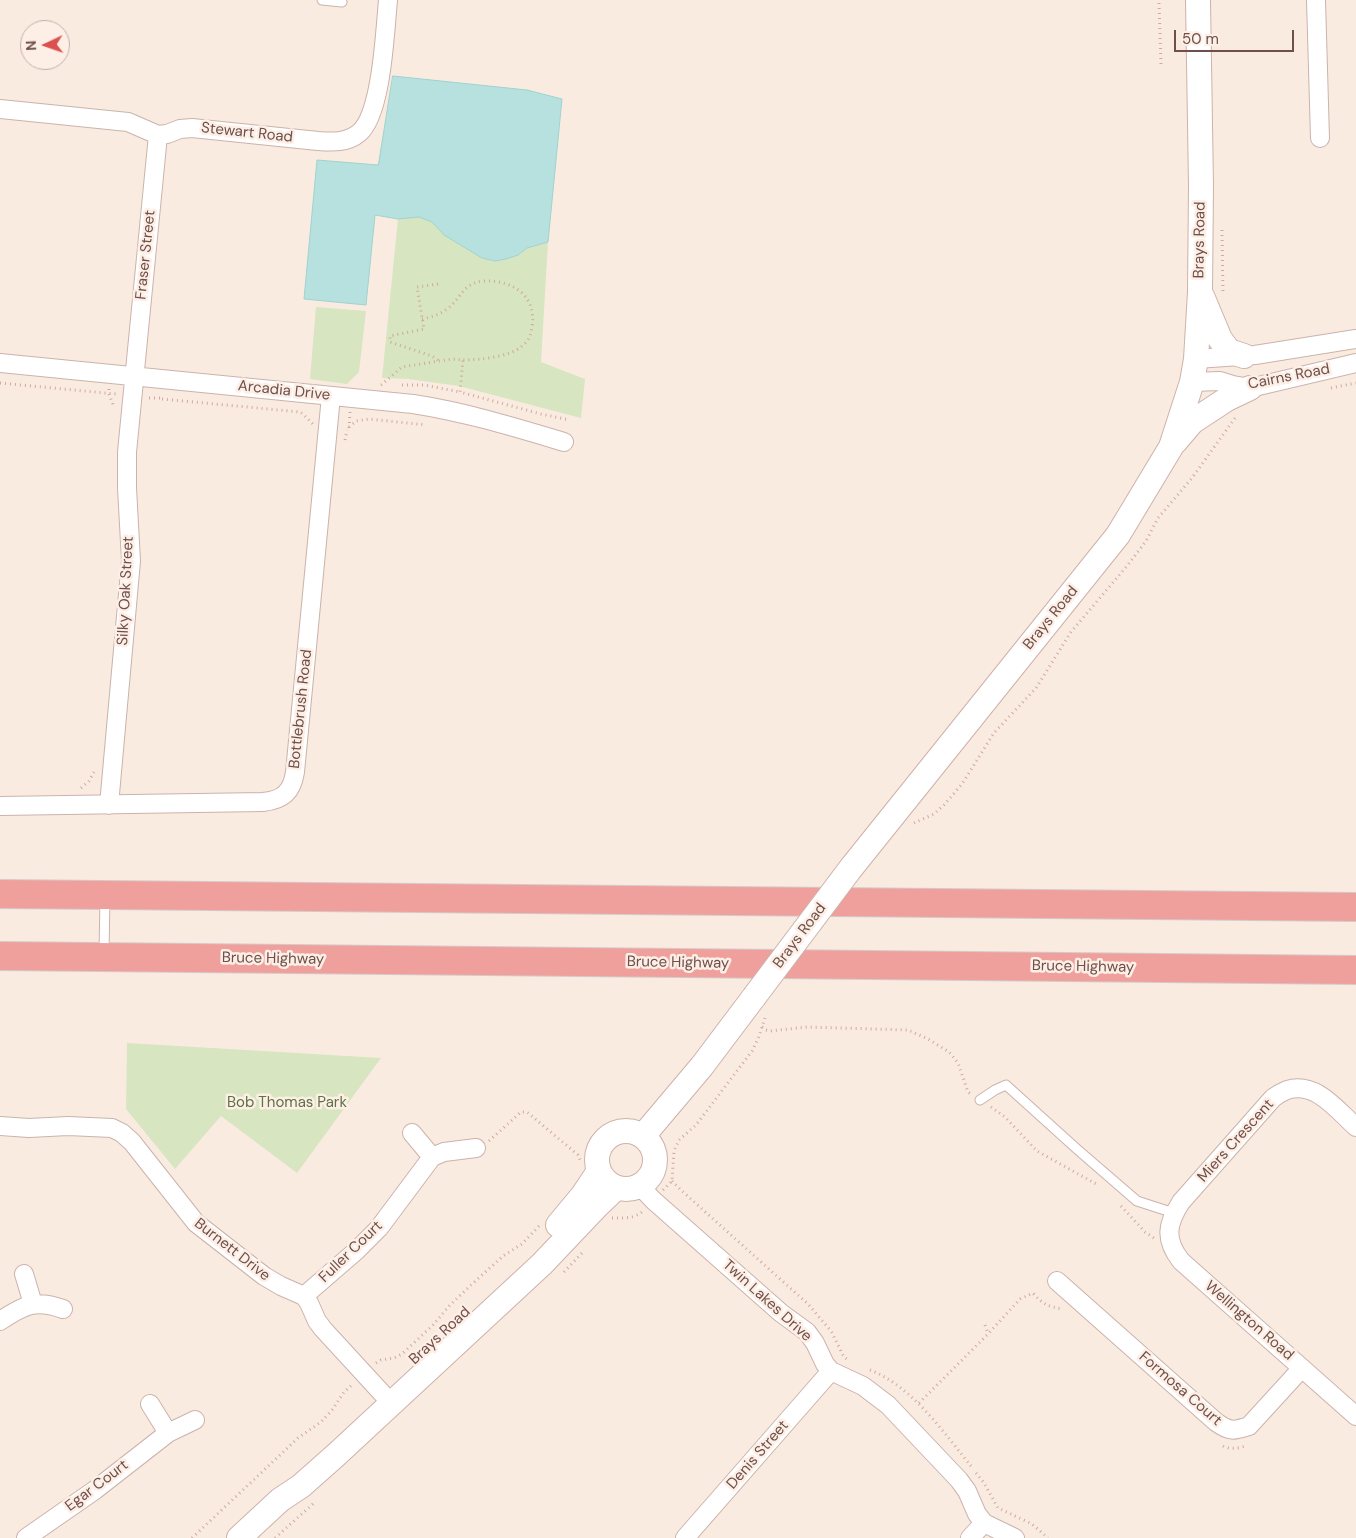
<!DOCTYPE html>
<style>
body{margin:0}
#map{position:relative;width:1356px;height:1538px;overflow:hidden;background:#faebe1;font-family:"DM Sans",sans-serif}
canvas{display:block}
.north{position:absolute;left:20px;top:20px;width:50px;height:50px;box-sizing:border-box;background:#fdefe6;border:1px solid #c4afa8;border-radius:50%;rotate:267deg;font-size:14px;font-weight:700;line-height:20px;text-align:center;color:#6e4f4a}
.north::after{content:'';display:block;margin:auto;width:18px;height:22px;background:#da514f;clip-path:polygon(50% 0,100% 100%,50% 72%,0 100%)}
.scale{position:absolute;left:1174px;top:30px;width:120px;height:22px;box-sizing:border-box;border:2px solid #6e4f4a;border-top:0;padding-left:6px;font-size:15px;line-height:18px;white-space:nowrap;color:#6e4f4a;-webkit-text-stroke:4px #fdefe6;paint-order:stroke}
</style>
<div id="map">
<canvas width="1356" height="1538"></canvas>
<div class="north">N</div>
<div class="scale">50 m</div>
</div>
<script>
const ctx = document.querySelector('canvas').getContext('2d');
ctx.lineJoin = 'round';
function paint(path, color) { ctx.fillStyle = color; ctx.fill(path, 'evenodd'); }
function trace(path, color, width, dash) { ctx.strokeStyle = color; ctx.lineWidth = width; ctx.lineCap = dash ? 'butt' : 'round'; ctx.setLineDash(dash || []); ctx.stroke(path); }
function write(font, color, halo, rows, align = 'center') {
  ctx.font = font + ' "DM Sans",sans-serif'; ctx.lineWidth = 5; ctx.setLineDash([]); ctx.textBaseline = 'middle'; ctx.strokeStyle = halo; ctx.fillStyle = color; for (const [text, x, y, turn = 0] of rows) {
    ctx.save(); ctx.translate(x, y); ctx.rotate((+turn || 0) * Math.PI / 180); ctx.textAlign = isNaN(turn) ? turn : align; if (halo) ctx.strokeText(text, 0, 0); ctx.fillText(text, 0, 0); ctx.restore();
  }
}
const green = new Path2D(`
 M419,217L432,222L444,235L482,258L495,261L506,259L518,255L527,248L548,242L541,362L585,379L581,418L459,386L408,379L382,378L398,219Z
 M316,307L366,311L359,372L347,384L310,379Z
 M127,1043L381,1058L297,1173L221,1116L175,1169L126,1109Z`);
const water = new Path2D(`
 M393,76L527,90L562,99L548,242L527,248L518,255L506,259L495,261L482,258L444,235L432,222L419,217L398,219L375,215L366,305L304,299L317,160L378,165Z`);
const path = new Path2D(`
 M1159,3L1161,64
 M1222,230L1223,293
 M438,284L417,287L424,329L390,336V342L432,356L439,361
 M422,319C431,317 439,315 447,309C462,298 463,282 485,281C513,280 537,296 532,327C531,334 529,341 522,346C510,357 479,360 463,360
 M0,383L116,394
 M381,385L402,367L452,359L463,360L460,392L541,414L570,420
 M402,385H424L460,392
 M1331,388L1356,383
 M109,389V394L114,407
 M149,398H162
 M162,399L300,412L303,414L313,424
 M349,427L356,421L369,419L426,425
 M349,428L350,412
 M345,440L347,430
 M81,788L89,781L94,772
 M914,823L934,814L944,805L962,784L994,733L1036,688L1071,632L1127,566L1146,541L1158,518L1192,478L1235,418
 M762,1027L766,1030L770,1031L807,1027L908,1030L928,1039L949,1052L958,1063L968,1092L971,1094
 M991,1107L1005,1117L1037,1151L1098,1185
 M489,1141L521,1112H527L578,1155L581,1162
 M672,1181L682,1191L808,1304L831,1331L844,1357L847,1359
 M663,1190L672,1181L674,1151L679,1140L696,1125L752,1051L758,1039L766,1015
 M1121,1206L1145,1232L1154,1238
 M612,1218C624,1218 634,1219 643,1211
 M564,1272L582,1253
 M985,1325L988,1333
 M376,1363L381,1360L394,1358L402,1354L433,1325L450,1305L470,1286L503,1256L522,1244L539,1226
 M870,1370C912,1386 944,1433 971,1466
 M919,1403L988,1334L1020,1299L1033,1293C1042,1304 1049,1307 1063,1309
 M1223,1446C1231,1450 1239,1448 1246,1446
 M976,1473L984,1483L998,1508L1032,1524L1048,1538
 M192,1538L298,1438L321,1422L333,1409L344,1392L353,1384
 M275,1538L314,1503`);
const service = new Path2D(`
 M322,0L342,2
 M104,954L105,897
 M980,1100L995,1090L1006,1085L1078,1150L1137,1201L1174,1213`);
const minor = new Path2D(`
 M1316,0L1320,138
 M0,109L128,122L158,135L167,134L180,129L192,128L318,141C332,142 347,143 359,133C382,114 385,30 388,0
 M1196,359L1255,355L1356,339
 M0,363L413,404C465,412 514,427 564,442
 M1192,382L1220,381L1233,385L1250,388L1356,363
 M109,805L131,561L127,488V452L158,135
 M0,806L263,802C283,800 292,792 295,772L331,396
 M0,1126L29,1128L68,1126L112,1128L122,1133L132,1142L196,1223L264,1276L281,1286L304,1296L309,1303L317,1321L323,1329L391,1403
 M1356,1127C1337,1110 1316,1081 1287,1090C1282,1092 1277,1095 1273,1098L1181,1202C1167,1224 1164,1239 1181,1261L1356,1416
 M412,1133L432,1157
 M640,1186L653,1200L781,1313L807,1332L815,1343L825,1364L831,1371L863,1386L888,1405L959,1480L967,1491L977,1514L984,1523L1015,1538
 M24,1274L33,1304
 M1057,1281L1216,1422C1230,1432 1234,1431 1249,1426L1302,1368
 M304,1296L356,1251L379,1228L432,1157L444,1152L476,1148
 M0,1321C24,1305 35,1299 63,1309
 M150,1404L168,1433
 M26,1538L95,1490L168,1433L195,1420
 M685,1538L831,1371
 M970,1538L984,1523`);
const secondary = new Path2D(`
 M1202,296L1220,339L1229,351L1244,356
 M1175,442L1192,422L1227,399L1250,388
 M851,868L1118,535L1171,447L1192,382L1196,359L1200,292L1201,186L1198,0
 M597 1160a29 29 0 1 1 58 0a29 29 0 1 1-58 0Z
 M643,1136L702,1066L754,997
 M558,1225L583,1195L599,1171
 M239,1538L280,1500L301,1486L336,1455L542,1264L597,1206L616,1188`);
const motorway = new Path2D(`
 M0,894L1356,907
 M0,956L1356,970`);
const secondaryBridge = new Path2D(`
 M754,997L851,868`);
const streetNames = [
 ["Stewart Road",247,133,6],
 ["Brays Road",1200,240,-89],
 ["Fraser Street",146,255,-84],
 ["Cairns Road",1289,377,-11],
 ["Arcadia Drive",284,391,6],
 ["Silky Oak Street",126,591,-87],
 ["Brays Road",1051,618,-51],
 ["Bottlebrush Road",301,709,-84],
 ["Brays Road",800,936,-53],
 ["Bruce Highway",273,959,1],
 ["Bruce Highway",678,963,1],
 ["Bruce Highway",1083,967,1],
 ["Miers Crescent",1236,1141,-48],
 ["Burnett Drive",232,1250,38],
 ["Fuller Court",351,1252,-44],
 ["Twin Lakes Drive",767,1301,42],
 ["Wellington Road",1249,1321,41],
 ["Brays Road",440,1336,-43],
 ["Formosa Court",1180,1389,41],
 ["Denis Street",758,1455,-49],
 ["Egar Court",97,1486,-37]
];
const parkNames = [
 ["Bob Thomas Park",287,1103]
];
paint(green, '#d7e5c1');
paint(water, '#b7e1de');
trace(water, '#9fd2cf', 1);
trace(service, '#cbb3ac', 11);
trace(minor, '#cbb3ac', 20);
trace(secondary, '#ceb2a9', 26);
trace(motorway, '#d4cac9', 30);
trace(path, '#d1a89f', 3, [1, 4]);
trace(service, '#fff', 9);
trace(minor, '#fff', 18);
trace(secondary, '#fff', 24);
trace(motorway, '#efa09c', 28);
trace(secondaryBridge, '#ceb2a9', 26, []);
trace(secondaryBridge, '#fff', 24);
write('15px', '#6e4f4a', '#fdefe6', streetNames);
write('15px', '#5c7343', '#fdefe6', parkNames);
</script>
